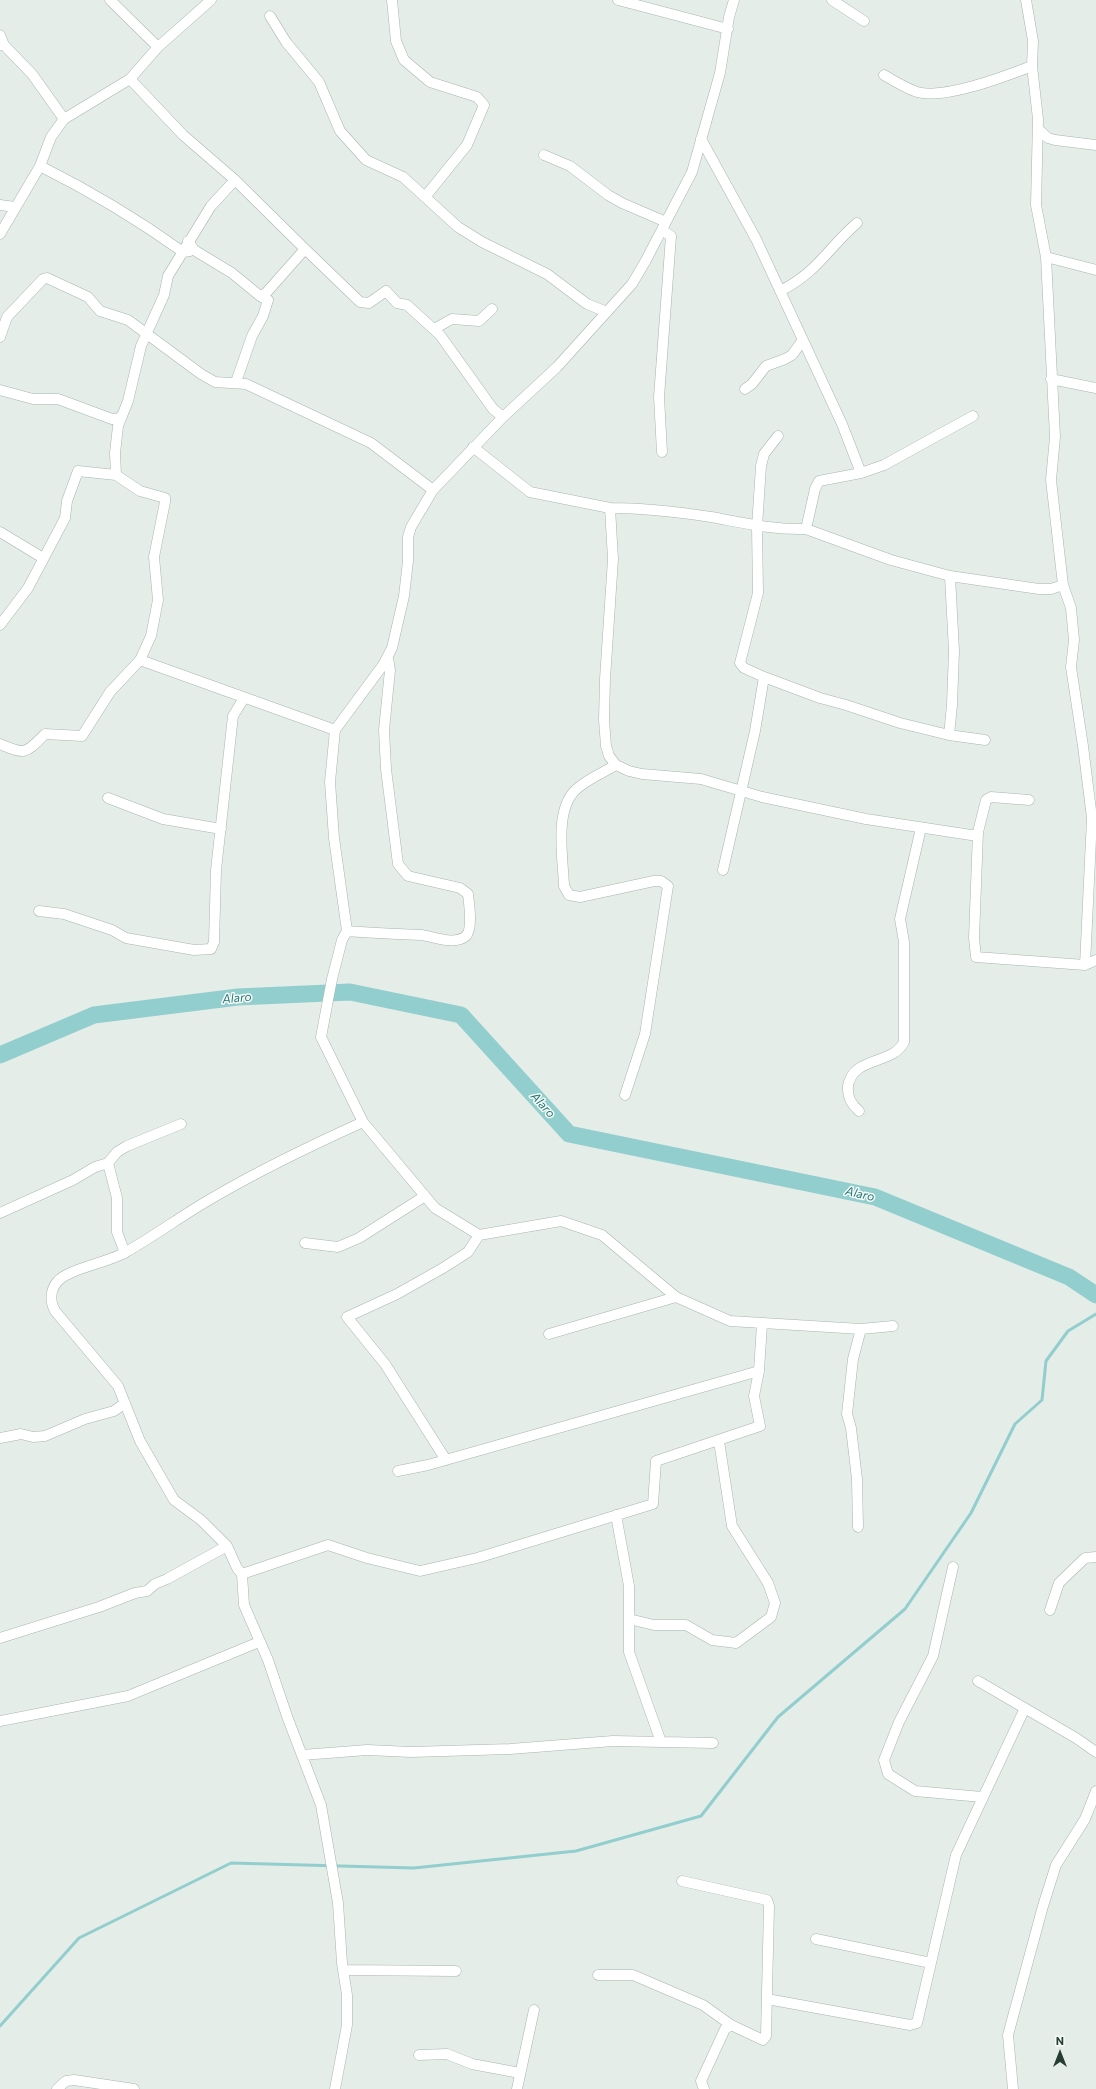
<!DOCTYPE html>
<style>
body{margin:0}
#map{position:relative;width:1096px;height:2089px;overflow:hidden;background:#e5ede8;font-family:Commissioner,sans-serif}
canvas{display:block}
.north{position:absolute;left:1040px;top:2033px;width:40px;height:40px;-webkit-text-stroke:3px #f6faf7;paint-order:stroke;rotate:0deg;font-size:11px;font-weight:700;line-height:16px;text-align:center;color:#253e34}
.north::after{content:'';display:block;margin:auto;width:14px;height:18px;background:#253e34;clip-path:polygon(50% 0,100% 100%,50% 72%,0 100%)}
</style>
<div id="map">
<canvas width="1096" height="2089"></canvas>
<div class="north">N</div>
</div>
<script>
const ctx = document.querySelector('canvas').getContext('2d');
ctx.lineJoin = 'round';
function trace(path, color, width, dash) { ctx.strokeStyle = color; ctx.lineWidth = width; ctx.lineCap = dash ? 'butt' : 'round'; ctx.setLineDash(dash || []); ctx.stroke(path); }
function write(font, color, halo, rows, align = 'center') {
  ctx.font = font + ' Commissioner,sans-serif'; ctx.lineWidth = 3; ctx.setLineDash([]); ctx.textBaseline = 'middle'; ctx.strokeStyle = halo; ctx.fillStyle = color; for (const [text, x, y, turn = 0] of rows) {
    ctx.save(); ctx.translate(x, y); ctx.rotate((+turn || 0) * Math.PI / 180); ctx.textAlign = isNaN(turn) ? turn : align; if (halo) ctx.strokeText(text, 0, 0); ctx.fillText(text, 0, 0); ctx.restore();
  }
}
const stream = new Path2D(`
 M0,2026L79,1938L231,1863L414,1868L576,1851L701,1816L778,1717L905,1609L971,1513L1015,1424L1042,1400L1046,1361L1068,1331L1096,1314`);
const river = new Path2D(`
 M0,1055L94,1015L238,997L350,992L461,1015L569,1134L875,1197L1069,1277L1096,1295`);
const minor = new Path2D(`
 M110,0L158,47
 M392,0L396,41L404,60L430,82L477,97L484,105L467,145L425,197
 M618,0L728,29
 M832,0L864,21
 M1026,0L1033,41L1032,66L1038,119L1036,205L1046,257L1096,270
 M270,16L286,42L319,82L340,131L366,160L403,177L458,227L482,242L547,274L587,304L607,312
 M0,35L4,45
 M0,45H4L32,74L64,119
 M884,75C894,81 905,88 917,92C944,100 1006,76 1032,66
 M130,79L183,135L235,180L305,249
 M1038,129L1048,138L1055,140L1096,145
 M701,139L756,239L842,424L861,473
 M544,155L570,166L608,195L622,203L666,222
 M40,166C90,191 137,219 183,252L190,251
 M0,205L15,207
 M662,230L671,236L659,397L662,452
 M0,234L40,166L51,137L64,119L130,79L158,47L211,0
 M188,241L194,250L232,273L260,296L268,300L263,316L252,336L236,382
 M1046,257L1055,437L1051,480L1063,585L1071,608L1074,640L1071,667L1083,746L1092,818L1085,965
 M780,291C817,273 828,248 857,223
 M260,296L266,293L305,249L360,302L369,303L386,291L397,303L407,305L440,335L493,409L503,417
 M434,329L452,319L479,321L492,309
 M0,337L7,317L43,279L47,278L88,297L100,311L128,320L201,374L215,382L246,384L371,443L433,490
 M1051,379L1096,388
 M745,389L752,384L766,366L785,359L792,355L803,340
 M0,390L33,399H58L112,419H118L122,415
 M473,447L530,492L610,508L613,559L605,679L604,720L606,746L609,756L616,765L629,771L642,774L701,779L762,797L866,819L971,835H976L978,832
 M610,508C644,508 678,512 711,517C744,523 772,530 806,529L815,489L819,481L861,473L884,465L973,416
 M806,529L891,560L950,576L1039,589H1051L1063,585
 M0,532L43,558
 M0,625L28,588L65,518L67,501L78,471L116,475
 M140,660L151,636L158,600L154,557L165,502V498L140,491L116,475L115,453L118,426L128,401L141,346L164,295L168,276L211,206L235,180
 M764,677L744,668L740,663L758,593L757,527L761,466L764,454L778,436
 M949,735L952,705L954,651L950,576
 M0,744C26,755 25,754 45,734L82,736L110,692L140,660L335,730
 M616,765C604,772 590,778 579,787C553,806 563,857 564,886L569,895L580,897L654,881H661L668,886L645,1034L625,1095
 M108,798L163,819L221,829
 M1029,800L991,797L986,800L978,832L974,938L976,957L1085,965L1096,960
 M723,870L755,731L764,677L820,698L846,705L900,723L949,735L985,740
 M39,911L64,914L112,930L126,938L194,950L211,949L214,942L216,870L233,716L244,698
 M347,931C371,933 396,934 421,935C433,936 454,946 466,936C473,929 469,903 468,894L460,888L408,876L398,864L386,769L384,730L390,670L388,658
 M859,1111C851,1104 847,1097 848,1086C853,1056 893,1065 904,1042V942L900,919L921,828
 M363,1122L435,1208L479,1235
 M108,1163L117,1198V1232L125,1253
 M0,1213L73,1180L95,1167L108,1163L117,1152L127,1146L181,1124
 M305,1243L338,1247L359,1238L425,1196
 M549,1334L676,1297
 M0,1438L21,1434L33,1437L45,1436L85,1419L114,1411L125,1403
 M446,1460L385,1364L347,1317L397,1294L443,1268L468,1252L479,1235L561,1221L602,1235L676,1297L730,1321L861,1329L893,1326
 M398,1471L428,1465L759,1371
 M616,1515L629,1586V1652L661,1742
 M858,1527L857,1479L851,1428L847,1414L853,1359L861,1329
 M953,1567L933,1656L899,1722L884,1760L888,1774L915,1791L982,1797
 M242,1574L328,1545L367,1558L420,1571L477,1558L653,1504L656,1461L760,1426L754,1396L759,1371L762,1324
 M1050,1610L1059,1583L1085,1558L1096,1557
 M629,1619L654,1625H686L712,1640L736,1643L771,1617L775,1603L768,1583L732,1526L719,1441
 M0,1638L99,1607L135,1593L147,1591L155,1584L167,1579L227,1546
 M978,1681L1076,1738L1096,1752
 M0,1721L128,1696L259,1642
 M302,1755L367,1750L411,1752L510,1749L613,1741L713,1743
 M682,1881L767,1900L769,1906L766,2036L763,2040L731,2025L725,2029L701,2081L704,2089
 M816,1939L931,1963
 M343,1970L456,1971
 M598,1975H633L703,2005L731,2025
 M767,1999L910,2025L917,2023L956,1855L1025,1708
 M419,2055L447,2054L472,2064L520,2073
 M57,2089L66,2081L74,2080L134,2089
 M335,2089L347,2025V1995L342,1963L338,1903L321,1805L288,1719L268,1660L244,1605L242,1574L237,1568L227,1546L201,1520L174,1500L140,1441L118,1386L55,1311C50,1302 50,1291 57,1282C67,1269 110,1262 126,1252C156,1235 184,1214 214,1197C262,1169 312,1145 363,1122L321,1037L332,979L342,940L347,931L334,838L330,782L335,730L383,665L392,648L404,596L408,561V537L411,527L433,490L503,417L557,367L632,284L645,262L692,172L720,73L729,17L734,0
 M517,2089L534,2010
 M1013,2089L1008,2035L1043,1906L1056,1865L1085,1819L1096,1791`);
const waterNames = [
 ["Alaro",237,998,-5],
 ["Alaro",543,1105,48],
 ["Alaro",860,1194,13]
];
trace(stream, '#92cece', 3);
trace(river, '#92cece', 17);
trace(minor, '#a8b5ae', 11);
trace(minor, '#fff', 10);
write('italic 12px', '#237676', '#f6faf7', waterNames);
</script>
